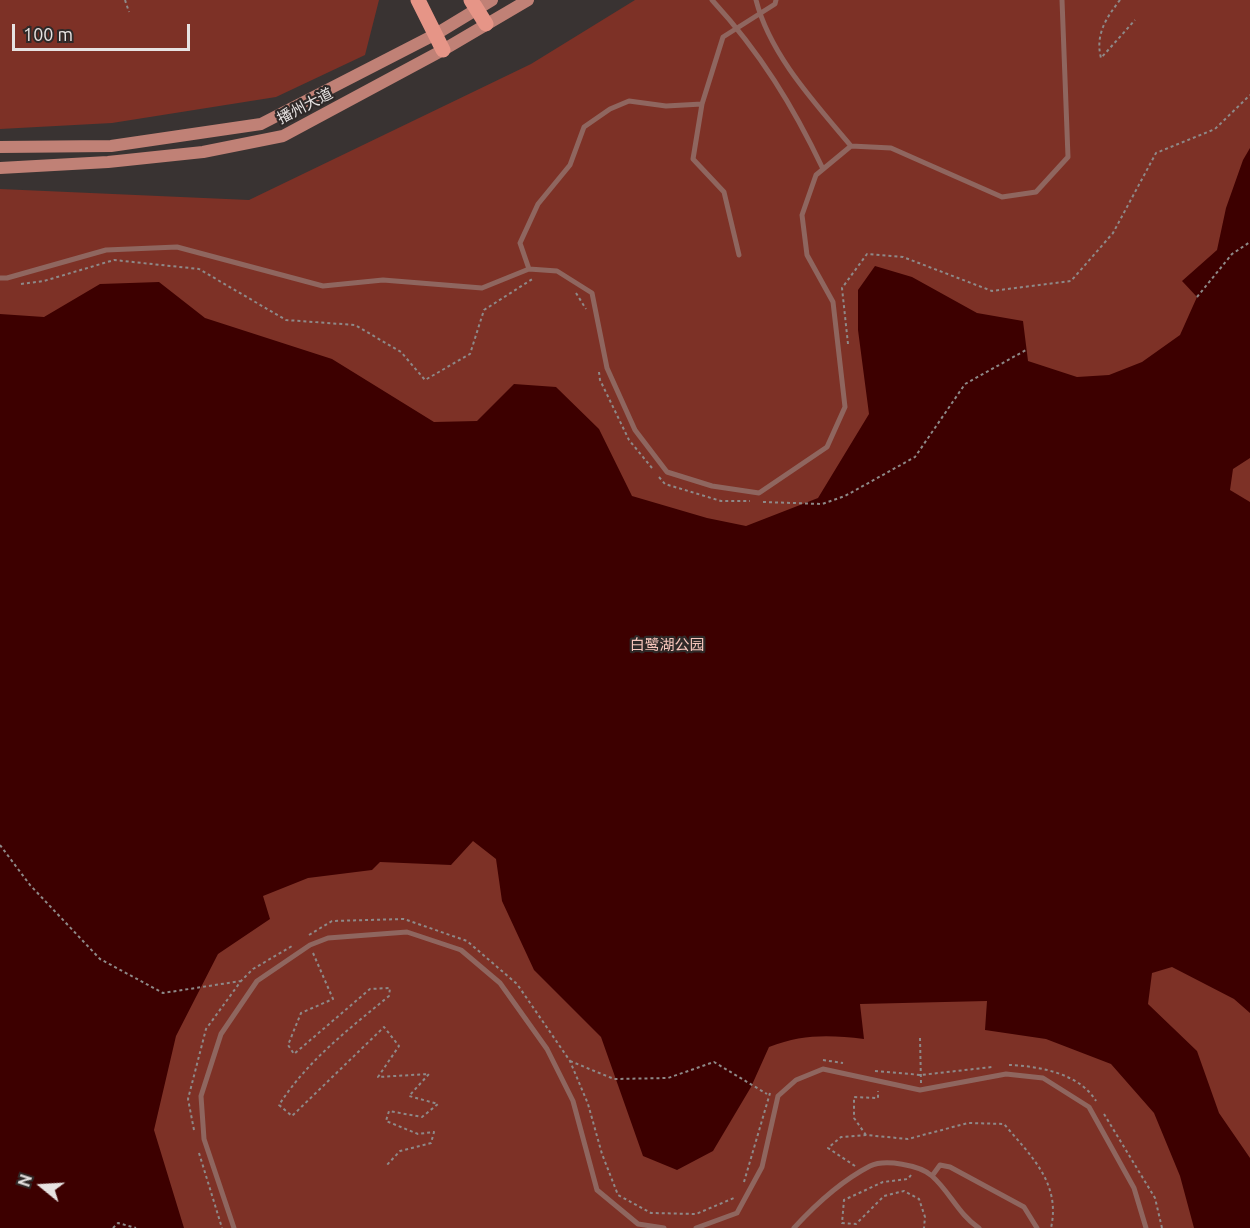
<!DOCTYPE html>
<meta charset="utf-8">
<style>
body{margin:0}
#map{position:relative;width:1250px;height:1228px;overflow:hidden;background:#393332;font-family:Ubuntu,sans-serif}
canvas{display:block}
.north{position:absolute;left:12px;top:1156px;width:60px;height:60px;-webkit-text-stroke:4px #2f2928;paint-order:stroke;rotate:288deg;font-size:16px;font-weight:700;line-height:24px;text-align:center;color:#e7e3e2}
.north::after{content:'';display:block;margin:auto;width:21px;height:27px;background:#e7e3e2;clip-path:polygon(50% 0,100% 100%,50% 72%,0 100%)}
.scale{position:absolute;left:12px;top:24px;width:178px;height:27px;box-sizing:border-box;border:3px solid #e7e3e2;border-top:0;padding-left:8px;font-size:18px;line-height:21px;white-space:nowrap;color:#e7e3e2;-webkit-text-stroke:4px #2f2928;paint-order:stroke}
</style>
<div id="map">
<canvas width="1250" height="1228"></canvas>
<div class="north">N</div>
<div class="scale">100 m</div>
</div>
<script>
const ctx = document.querySelector('canvas').getContext('2d');
ctx.lineJoin = 'round';
function paint(path, color) { ctx.fillStyle = color; ctx.fill(path, 'evenodd'); }
function trace(path, color, width, dash) { ctx.strokeStyle = color; ctx.lineWidth = width; ctx.lineCap = dash ? 'butt' : 'round'; ctx.setLineDash(dash || []); ctx.stroke(path); }
function write(font, color, halo, rows, align = 'center') {
  ctx.font = font + ' Ubuntu,"Noto Sans SC",sans-serif'; ctx.lineWidth = 4.5; ctx.setLineDash([]); ctx.textBaseline = 'middle'; ctx.strokeStyle = halo; ctx.fillStyle = color; for (const [text, x, y, turn = 0] of rows) {
    ctx.save(); ctx.translate(x, y); ctx.rotate((+turn || 0) * Math.PI / 180); ctx.textAlign = isNaN(turn) ? turn : align; if (halo) ctx.strokeText(text, 0, 0); ctx.fillText(text, 0, 0); ctx.restore();
  }
}
const green = new Path2D(`
 M0,0H379L365,55L276,97L112,123L0,129Z
 M635,0H1250V1228H0V189L249,200L531,64Z`);
const water = new Path2D(`
 M1250,148V458L1233,469L1230,490L1250,502V1013L1234,999L1172,967L1152,973L1148,1004L1197,1051L1219,1113L1250,1158V1228H1194L1180,1176L1154,1113L1111,1064L1046,1039L985,1030L987,1001L860,1004L864,1039C829,1035 803,1034 769,1047L751,1087L713,1151L677,1170L643,1156L601,1037L534,970L502,901L496,859L473,841L451,865L380,862L372,870L308,878L263,896L270,919L218,954L176,1036L154,1130L184,1228H0V314L44,317L100,284L159,282L205,318L332,359L434,422L477,421L514,384L556,387L599,429L632,496L707,518L746,526L818,498L869,414L858,330V290L875,266L912,277L977,313L1023,321L1028,361L1077,377L1109,375L1142,362L1180,335L1197,297L1182,281L1217,250L1226,208L1243,160Z`);
const path = new Path2D(`
 M125,0L129,12
 M1120,0C1106,18 1095,35 1101,58L1135,20
 M21,284L44,281L114,260L199,269L286,320L355,325L401,352L425,380L470,354L484,310L534,278
 M576,293L586,309
 M1197,297L1232,254L1250,242
 M848,344L842,288L867,254L903,257L992,291L1071,281L1113,233L1156,153L1215,129L1250,95
 M599,372L600,380L629,440L652,468
 M659,477L665,484L721,501H750
 M763,502L822,504L845,496L915,457L965,384L1026,350
 M0,845L30,885L100,959L163,993L241,981
 M309,935L332,921L404,919L467,941L517,984L570,1061L588,1104L602,1154L618,1195L651,1213L696,1214L734,1198
 M313,953L333,999L301,1013L288,1045L294,1054L370,989L390,988L389,996C349,1029 307,1061 279,1105L292,1116L384,1027L399,1046L378,1077L429,1074L409,1096L438,1104L422,1117L389,1111L386,1121L418,1134L434,1132L431,1143L400,1151L386,1166
 M920,1038L921,1083
 M823,1060L843,1063
 M570,1061L614,1079L668,1078L714,1062L767,1094
 M1009,1065C1040,1066 1080,1074 1096,1101
 M875,1071L921,1075L992,1067
 M1104,1114L1155,1198L1162,1228
 M194,1130L188,1099L206,1029L241,981L253,969L292,946
 M866,1135L854,1118V1097L878,1098V1091
 M199,1153L222,1228
 M855,1166L828,1148L841,1137L866,1135L908,1139L968,1123L1004,1124C1031,1156 1061,1183 1051,1228
 M911,1175L908,1179L883,1182L844,1200L842,1223L856,1224L884,1196L904,1191L919,1199L925,1217L924,1228
 M744,1182L770,1093
 M113,1228L118,1223L136,1228`);
const service = new Path2D(`
 M712,0C760,52 793,106 823,169
 M756,0C770,55 815,103 851,146
 M702,104L723,37L775,4L776,0
 M529,269L520,243L538,204L570,165L584,127L610,109L629,101L666,106L702,104L693,159L724,192L739,255
 M0,278H7L106,250L177,247L323,286L383,280L482,288L529,269L557,271L592,293L607,368L635,430L667,472L712,486L759,493L827,447L845,407L833,302L807,255L802,215L816,175L851,146L891,148L1002,197L1036,192L1068,157L1062,0
 M932,1176L940,1165L950,1167L1024,1207L1037,1228
 M234,1228L204,1139L201,1096L221,1034L257,981L310,945L328,938L407,932L461,950L500,983L547,1049L573,1101L597,1190L638,1224L664,1228
 M696,1228L737,1213L762,1167L778,1096L796,1080L823,1069L920,1090L1006,1074L1043,1078L1089,1107L1134,1188L1146,1228
 M794,1228C815,1205 843,1180 870,1166C885,1159 920,1165 932,1176C950,1192 959,1215 979,1228`);
const secondary = new Path2D(`
 M0,147L111,146L261,124L436,34L492,0
 M0,168L108,162L203,152L283,136L443,50L528,0`);
const primary = new Path2D(`
 M418,0L443,50
 M471,0L486,24`);
const streetNames = [
 ["播州大道",305,106,-27]
];
const parkNames = [
 ["白鹭湖公园",667,645]
];
paint(green, '#7d3126');
paint(water, '#3d0000');
trace(path, '#8e8988', 2, [3, 3]);
trace(service, '#8f665f', 5);
trace(secondary, '#c08176', 12);
trace(primary, '#e69587', 15);
write('15px', '#e7e3e2', '#2f2928', streetNames);
write('15px', '#f8c6bc', '#2f2928', parkNames);
</script>
